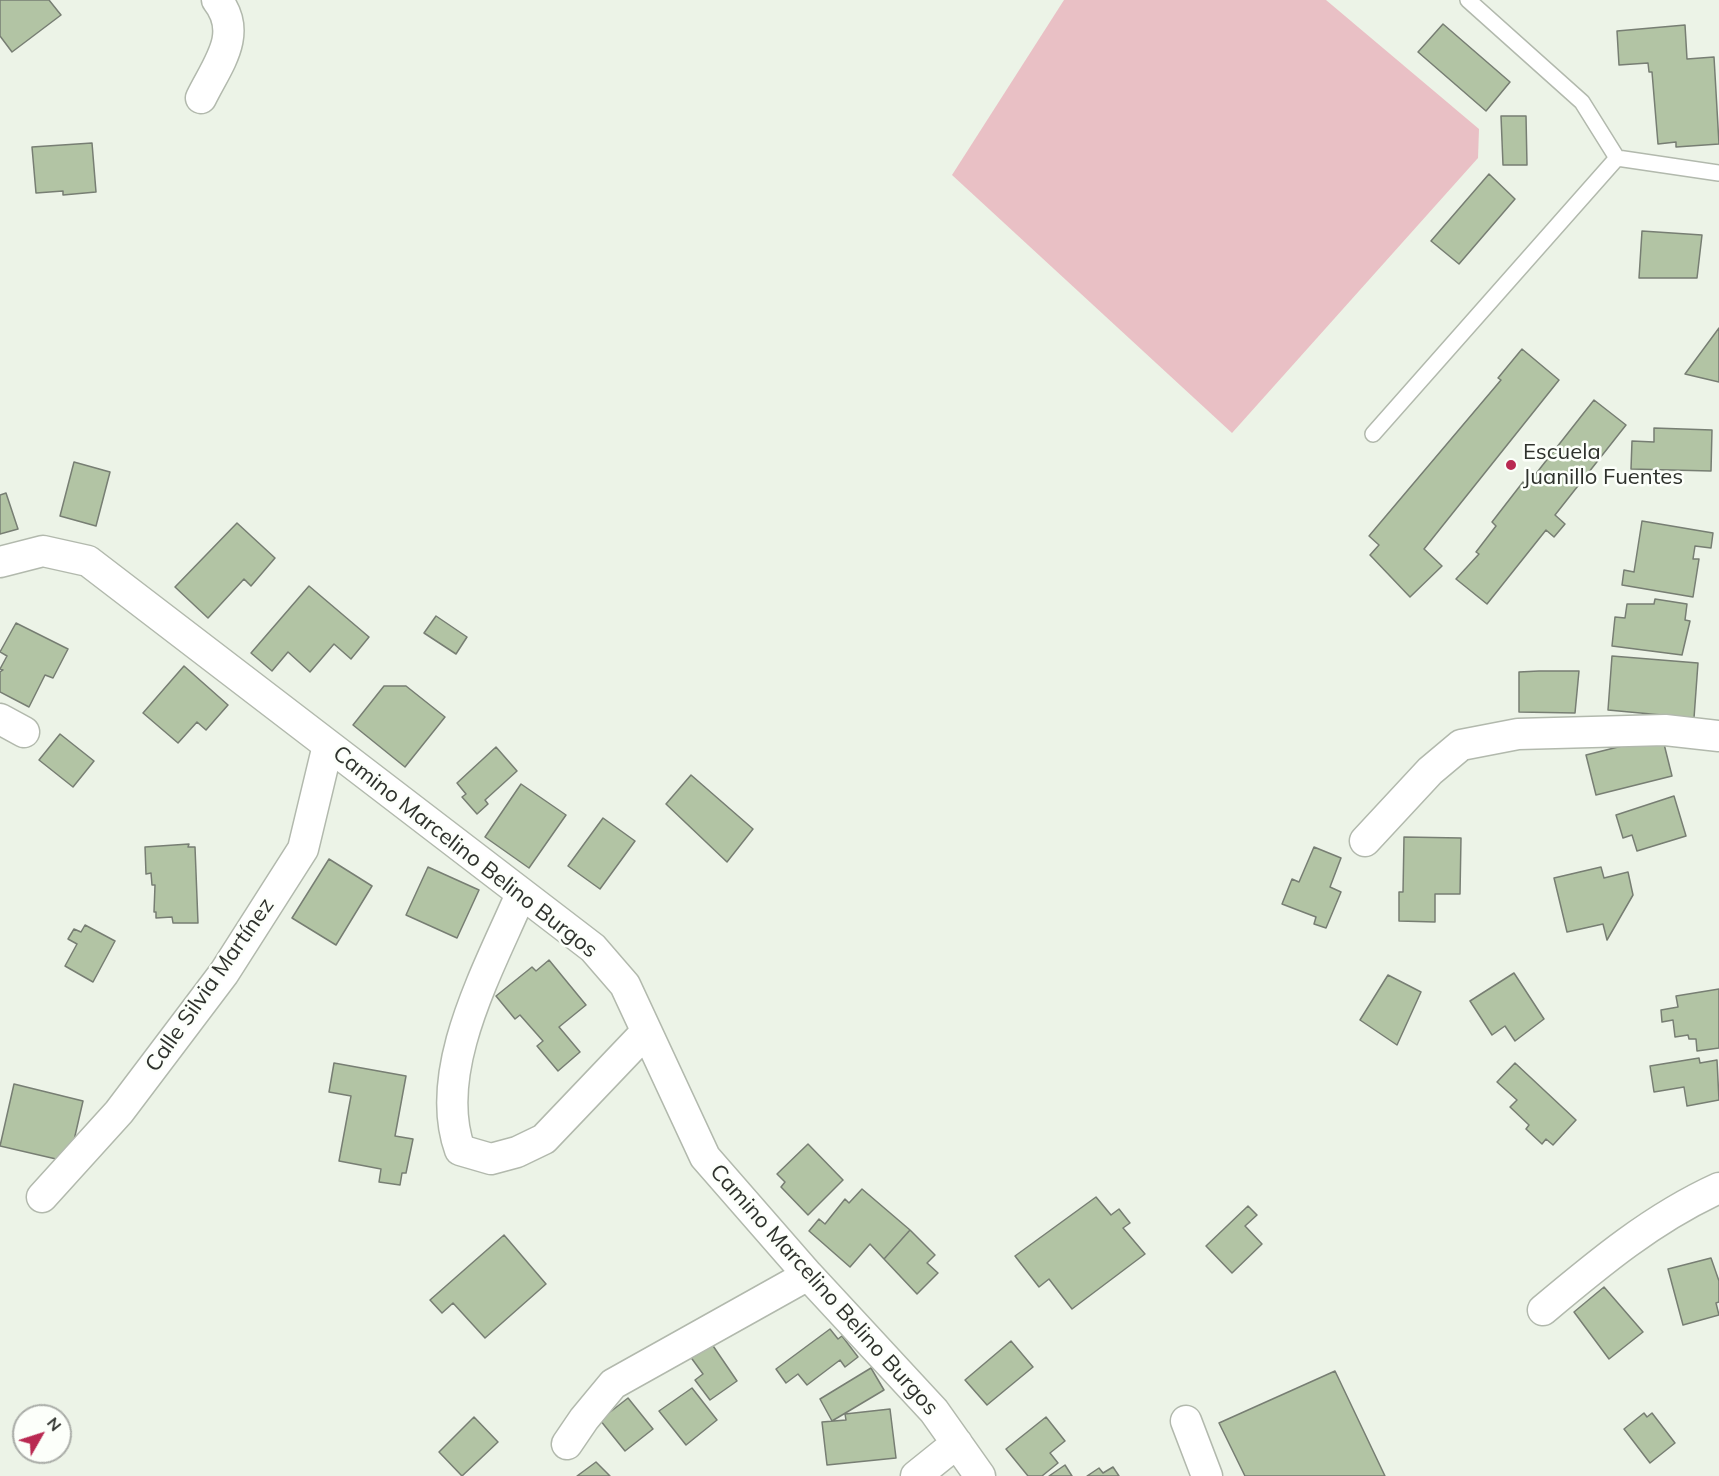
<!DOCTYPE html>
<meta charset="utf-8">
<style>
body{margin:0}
#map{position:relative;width:1719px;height:1476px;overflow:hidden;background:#ecf3e7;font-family:Mulish,sans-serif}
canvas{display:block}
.north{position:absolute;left:12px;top:1404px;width:60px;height:60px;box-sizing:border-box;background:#fcfffa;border:2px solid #aaada8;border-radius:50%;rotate:51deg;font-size:16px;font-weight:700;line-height:24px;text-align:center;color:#2f322d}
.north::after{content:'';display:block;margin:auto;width:21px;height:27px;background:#b92951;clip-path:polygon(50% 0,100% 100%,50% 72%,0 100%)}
</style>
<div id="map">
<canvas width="1719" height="1476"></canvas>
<div class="north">N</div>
</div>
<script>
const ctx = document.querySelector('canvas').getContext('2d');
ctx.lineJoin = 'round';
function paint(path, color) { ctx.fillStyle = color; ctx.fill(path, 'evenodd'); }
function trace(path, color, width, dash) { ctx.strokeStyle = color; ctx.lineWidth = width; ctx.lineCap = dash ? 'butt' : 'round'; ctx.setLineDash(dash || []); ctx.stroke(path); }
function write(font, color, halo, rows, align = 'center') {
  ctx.font = font + ' Mulish,sans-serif'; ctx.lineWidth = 5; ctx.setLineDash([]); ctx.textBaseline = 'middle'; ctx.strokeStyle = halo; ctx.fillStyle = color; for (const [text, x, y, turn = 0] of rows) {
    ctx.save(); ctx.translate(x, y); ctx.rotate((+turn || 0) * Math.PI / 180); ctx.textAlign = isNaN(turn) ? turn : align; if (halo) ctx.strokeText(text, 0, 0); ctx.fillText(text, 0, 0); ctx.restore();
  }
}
const green = new Path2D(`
 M1064,0H1326L1479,129L1478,158L1232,433L952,175Z`);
const building = new Path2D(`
 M0,0H49L61,15L12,52L0,36Z
 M1443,24L1510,82L1486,111L1418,52Z
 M1685,25L1687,59L1714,57L1719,144L1676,147V142L1658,144L1652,72H1649L1648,63L1619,65L1617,31Z
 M1501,116H1526L1527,165H1503Z
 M92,143L96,192L63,195V191L36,193L32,147Z
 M1489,174L1515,199L1459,264L1431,241Z
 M1642,231L1702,235L1697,278H1639Z
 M1719,328V382L1685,374Z
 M1522,349L1559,380L1424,549L1442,566L1410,597L1370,555L1379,545L1369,536L1501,380L1498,378Z
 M1594,400L1626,425L1555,515L1565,524L1554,537L1546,530L1487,604L1456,579L1479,554L1476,552L1496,526L1492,522L1523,482L1527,485Z
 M1654,428L1712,430L1711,471L1631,469L1632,441L1654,442Z
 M74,462L110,472L96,526L60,516Z
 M6,493L18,529L0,534V495Z
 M1642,521L1713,533L1711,548L1695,546L1693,559H1699L1693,597L1622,585L1624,570L1634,572Z
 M237,523L275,558L251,586L244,579L208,618L175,587Z
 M309,586L369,637L351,659L334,644L310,672L288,652L272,671L251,653Z
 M1655,599L1687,604L1685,620L1690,621L1682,655L1612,646L1615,617L1625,618L1627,604H1654Z
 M436,616L467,637L456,654L424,633Z
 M16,623L68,649L53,678L45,675L29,707L0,692V672L3,670L0,669L7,656L0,652Z
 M1612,656L1698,663L1694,718L1608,710Z
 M184,666L228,705L206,730L197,722L178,743L143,713Z
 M1539,671H1579L1575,713L1519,712V672Z
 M384,686H406L445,717L405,767L353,725Z
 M60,734L94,761L73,787L39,760Z
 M1662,736L1672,776L1596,795L1586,755Z
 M496,747L517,771L485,800L488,804L477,814L462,797L466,794L457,783Z
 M691,775L753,829L727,862L666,804Z
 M521,784L566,815L529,868L485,837Z
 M1674,796L1686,836L1637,851L1632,835L1623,838L1616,815Z
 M603,818L635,841L600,889L568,866Z
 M1404,837L1461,838L1460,894H1435V922L1399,921V892H1403Z
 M189,844L188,847H195L198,923H173L172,917L156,918V912H154L155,885H152L151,873L146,874L145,847Z
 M1314,847L1341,858L1330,887L1341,892L1326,928L1314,924L1316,917L1282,904L1292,879L1299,882Z
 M329,859L372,886L336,945L292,918Z
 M428,867L479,890L457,938L406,915Z
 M1601,867L1604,878L1628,872L1633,895L1607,940L1603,924L1567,932L1554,878Z
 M85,925L115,941L93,982L65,966L77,944L68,939L74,929L81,932Z
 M549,960L586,1005L559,1027L580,1052L558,1071L537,1046L543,1041L520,1015L515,1019L496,996L532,967L536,971Z
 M1514,973L1544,1019L1515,1041L1505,1026L1492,1035L1470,1001Z
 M1388,975L1421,992L1397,1045L1360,1020Z
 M1719,989V1048L1697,1051L1696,1039H1689L1688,1035L1675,1037L1673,1020L1662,1022L1661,1010L1678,1007L1676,996Z
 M1699,1058L1700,1063L1717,1060L1719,1100L1687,1106L1684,1087L1654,1092L1650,1066Z
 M334,1063L406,1076L395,1136L413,1139L406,1173H402L400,1185L379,1182L381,1169L339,1161L351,1096L329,1092Z
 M1515,1063L1576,1120L1553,1145L1546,1139L1542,1144L1526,1129L1529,1125L1510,1107L1517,1100L1497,1082Z
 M14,1084L83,1101L69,1162L0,1146Z
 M808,1144L843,1180L808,1215L781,1187L785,1182L777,1174Z
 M862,1189L910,1230L884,1259L870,1244L850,1267L809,1231L819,1219L825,1224L845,1199L849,1203Z
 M1096,1197L1111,1215L1119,1209L1130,1223L1123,1228L1145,1254L1072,1309L1049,1279L1039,1287L1015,1256Z
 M1248,1206L1257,1215L1245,1226L1262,1244L1232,1273L1206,1246Z
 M910,1230L935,1255L927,1263L938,1273L917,1294L884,1259Z
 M504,1235L546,1284L485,1338L453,1303L442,1313L430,1300Z
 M1711,1258L1719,1281V1302L1716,1303L1719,1315L1683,1325L1668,1269Z
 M1604,1287L1643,1332L1609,1359L1574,1312Z
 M830,1329L838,1339L842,1336L858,1357L845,1367L840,1360L807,1385L798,1374L786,1383L776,1369Z
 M707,1337L737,1381L710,1400L695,1380L703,1374L687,1352Z
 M1011,1341L1033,1367L987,1405L965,1380Z
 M871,1368L884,1390L832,1421L820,1399Z
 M1335,1371L1385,1476H1245L1219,1423Z
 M692,1388L717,1420L686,1445L659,1411Z
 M628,1398L653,1429L625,1451L600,1420Z
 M890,1409L896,1458L827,1465L822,1422L846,1420L845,1414Z
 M1644,1413L1647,1417L1652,1413L1675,1443L1650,1463L1624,1429Z
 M474,1417L498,1442L462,1476L439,1452Z
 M1046,1417L1065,1441L1050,1453L1058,1463L1042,1476H1028L1006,1449Z
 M596,1462L610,1476H577Z
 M1065,1465L1072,1476H1049Z
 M1113,1467L1119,1476H1087L1099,1468L1103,1473Z`);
const lane = new Path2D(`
 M1468,0L1582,102L1617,158
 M1373,434L1617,158L1719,173`);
const street = new Path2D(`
 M201,98C217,65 244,34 217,0
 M0,562L43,551L88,561L593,948L625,985L705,1157L808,1275L934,1411L980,1476
 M0,719L24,732
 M1365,841L1430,771L1461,745L1518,734L1665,730L1719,736
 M521,894C490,967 431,1070 460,1150L491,1159L517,1152L544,1139L646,1032
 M42,1197L119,1112L224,973L303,849L328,745
 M1543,1310C1599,1263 1653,1218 1719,1188
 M1186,1421L1207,1476
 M567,1444L584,1419L613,1384L808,1275
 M916,1476L957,1443`);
const markers = [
 [1511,465,6,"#b92951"]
];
const poiNames = [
 ["Escuela",1523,452],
 ["Juanillo Fuentes",1523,477]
];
const streetNames = [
 ["Camino Marcelino Belino Burgos",465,852,38],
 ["Calle Silvia Martínez",210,985,-55],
 ["Camino Marcelino Belino Burgos",824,1290,48]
];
paint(green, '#e9c0c5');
paint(building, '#b2c4a4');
trace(building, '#777e73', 1.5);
trace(lane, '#b2b9ad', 18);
trace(street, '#b2b9ad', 33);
trace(lane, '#fff', 15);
trace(street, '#fff', 30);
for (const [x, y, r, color] of markers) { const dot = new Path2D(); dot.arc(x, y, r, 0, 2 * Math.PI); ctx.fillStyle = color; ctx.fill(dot); trace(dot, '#fcfffa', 2); }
write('22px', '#2f322d', '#fcfffa', poiNames, 'left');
write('22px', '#2f322d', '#fcfffa', streetNames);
</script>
